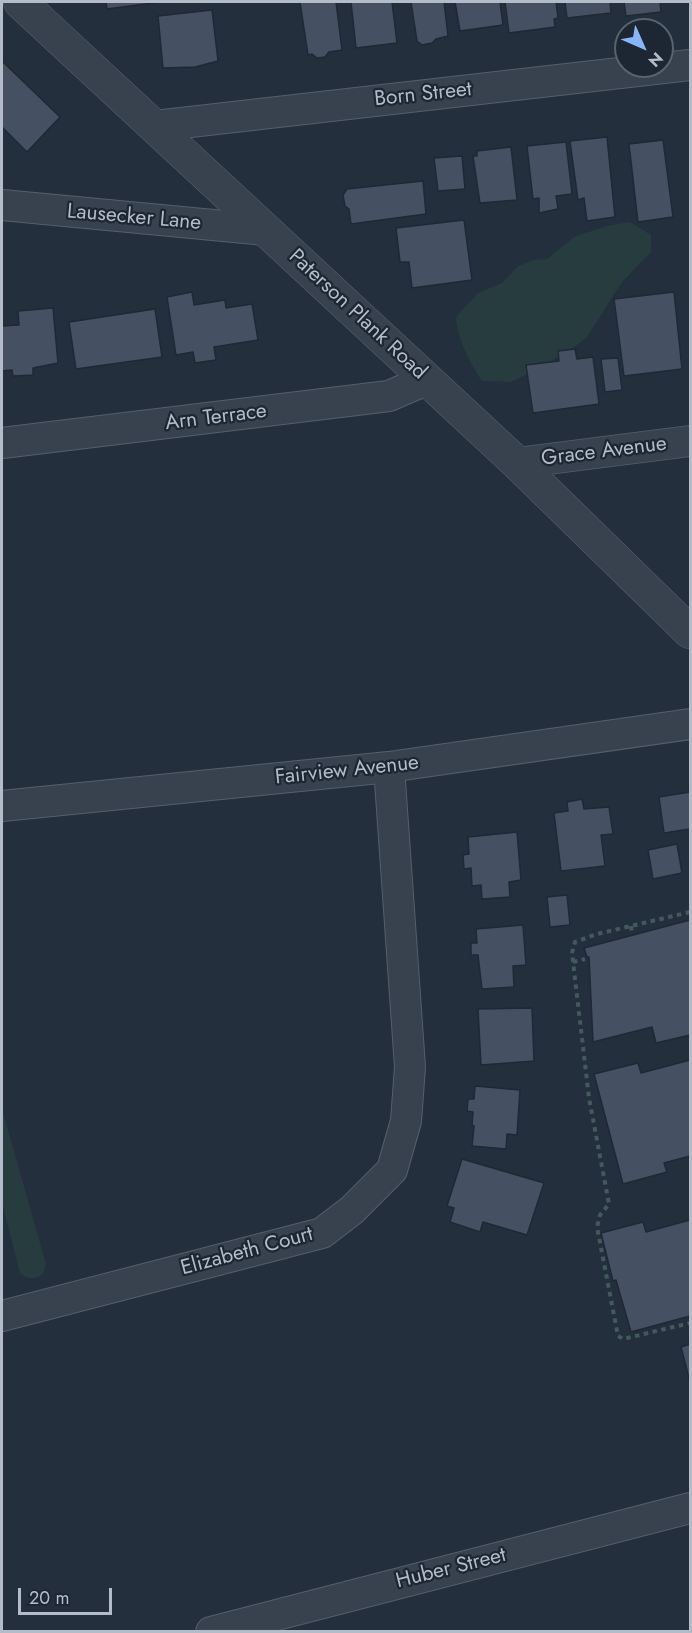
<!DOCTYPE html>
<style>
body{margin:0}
#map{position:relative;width:692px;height:1633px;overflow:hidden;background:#242f3e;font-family:Jost,sans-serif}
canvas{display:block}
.frame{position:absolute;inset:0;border:3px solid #b4bcc9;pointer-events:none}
.north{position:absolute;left:614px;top:18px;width:60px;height:60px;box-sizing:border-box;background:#1d2633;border:2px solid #59626f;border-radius:50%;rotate:135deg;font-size:16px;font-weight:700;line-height:24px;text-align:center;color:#b4bcc9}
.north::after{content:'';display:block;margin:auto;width:21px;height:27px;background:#8ab4f8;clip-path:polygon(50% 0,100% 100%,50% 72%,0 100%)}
.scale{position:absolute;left:18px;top:1588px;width:94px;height:27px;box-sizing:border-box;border:3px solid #b4bcc9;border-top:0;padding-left:8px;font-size:18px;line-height:21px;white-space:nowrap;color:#b4bcc9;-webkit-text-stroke:4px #1d2633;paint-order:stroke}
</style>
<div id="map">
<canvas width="692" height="1633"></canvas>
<div class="frame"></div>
<div class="north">N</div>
<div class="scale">20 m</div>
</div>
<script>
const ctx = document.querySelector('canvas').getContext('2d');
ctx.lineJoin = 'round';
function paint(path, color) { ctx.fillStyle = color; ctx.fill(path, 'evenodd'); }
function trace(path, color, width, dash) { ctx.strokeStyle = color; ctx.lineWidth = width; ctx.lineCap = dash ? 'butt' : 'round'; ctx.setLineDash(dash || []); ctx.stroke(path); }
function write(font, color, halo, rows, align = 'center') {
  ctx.font = font + ' Jost,sans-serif'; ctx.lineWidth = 4.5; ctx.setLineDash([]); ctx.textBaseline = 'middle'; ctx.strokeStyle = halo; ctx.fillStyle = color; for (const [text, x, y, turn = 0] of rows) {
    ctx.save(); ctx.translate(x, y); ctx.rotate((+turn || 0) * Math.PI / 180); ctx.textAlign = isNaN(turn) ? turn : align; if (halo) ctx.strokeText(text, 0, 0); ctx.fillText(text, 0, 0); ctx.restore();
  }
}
const green = new Path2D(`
 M630,222L651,235V252L622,282L587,337L577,345L536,370L511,382L482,381C470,362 457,339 456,317L478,293L502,283L518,266L534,260L547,259L574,237L607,226Z
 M2,1109L46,1264L43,1274C34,1279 28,1280 20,1273L2,1202Z`);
const building = new Path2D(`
 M106,2H161L107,9Z
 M300,2H336L342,50L329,52L325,57L317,58L312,54L308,55Z
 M351,2H392L397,43L356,48Z
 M411,2H444L448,36L436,39L432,43L422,45L417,41Z
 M455,2H500L503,25L460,31Z
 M505,2H556L558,18L554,19L555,27L509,33Z
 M565,2H610L611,13L567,18Z
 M624,2H660L661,12L626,16Z
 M212,10L218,61L195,67L163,68L158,16Z
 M2,61L60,117L27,152L2,127Z
 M607,137L615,217L587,221L584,198L578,200L570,141Z
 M663,140L673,217L638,222L629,144Z
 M566,142L572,194L556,196L558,209L539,213V198L533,199L527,146Z
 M511,147L517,200L480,203L473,156H477V151Z
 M462,156L465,189L438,191L434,158Z
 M423,181L426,214L351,224L349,209L345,206L343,195L347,189Z
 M464,220L472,280L412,288L409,262H400L396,228Z
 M192,292L194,305L225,300L226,308L252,304L258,340L214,347L216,360L195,363L193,352L176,355L167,297Z
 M674,292L682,369L624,376L614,299Z
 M53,308L58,363L33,368V375L13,376L12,370L2,371V326L19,325L18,311Z
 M155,309L162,357L76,369L69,322Z
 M575,349L577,359L593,357L599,404L533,413L526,365L559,361L558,351Z
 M618,358L622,390L605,392L601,359Z
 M690,792V829L664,833L659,797Z
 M582,799L584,809L609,807L613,834L601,835L605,866L561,871L554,813L568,811L567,802Z
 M517,832L521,880L509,882L510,897L482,899L481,885L472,886L471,868L464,869L463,855L469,854L468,837Z
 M677,844L682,873L653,879L648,850Z
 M567,895L570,925L550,927L547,897Z
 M690,920V1035L656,1043L652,1027L593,1042L589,957H587L584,948Z
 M523,925L526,965L513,966L514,987L482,989L478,955H471V943H477L476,929Z
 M532,1008L534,1061L481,1065L478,1009Z
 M690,1060V1156L664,1163L667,1172L623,1184L594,1074L638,1063L641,1073Z
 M475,1086L520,1090L517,1135L507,1134L506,1149L472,1146L474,1126L472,1125L473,1112L467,1111L468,1099H474Z
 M462,1159L544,1183L527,1235L483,1222L480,1232L450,1222L454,1208L447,1206Z
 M690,1220V1316L631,1332L616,1280L613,1281L601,1233L643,1222L646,1232Z
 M690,1344V1378H689L681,1347Z`);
const path = new Path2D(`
 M690,912L597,934L575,942L572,953L589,1098L609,1204L600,1215L597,1227L618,1336L623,1339L690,1323
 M631,926L632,934
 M573,962L585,959`);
const minor = new Path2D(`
 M155,126L690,65
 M2,205L266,230
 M2,443L389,396L426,380
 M517,463L690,441
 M2,806L389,767L690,724
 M2,1316L322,1233L352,1210L392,1170L406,1121L410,1067L389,767
 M211,1632L690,1508`);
const tertiary = new Path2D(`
 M20,2L517,463L690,632`);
const streetNames = [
 ["Born Street",423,95,-6],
 ["Lausecker Lane",134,218,5],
 ["Paterson Plank Road",357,315,43],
 ["Arn Terrace",216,418,-7],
 ["Grace Avenue",604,452,-7],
 ["Fairview Avenue",347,771,-6],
 ["Elizabeth Court",247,1252,-15],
 ["Huber Street",451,1569,-14]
];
paint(green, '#263c3f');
paint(building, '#455162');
trace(building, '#1f2835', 1.5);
trace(minor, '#565f6c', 32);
trace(tertiary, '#565f6c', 34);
trace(path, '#44595c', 4, [4.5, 4.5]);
trace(minor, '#38414e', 30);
trace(tertiary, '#38414e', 33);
write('21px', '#b4bcc9', '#1d2633', streetNames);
</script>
